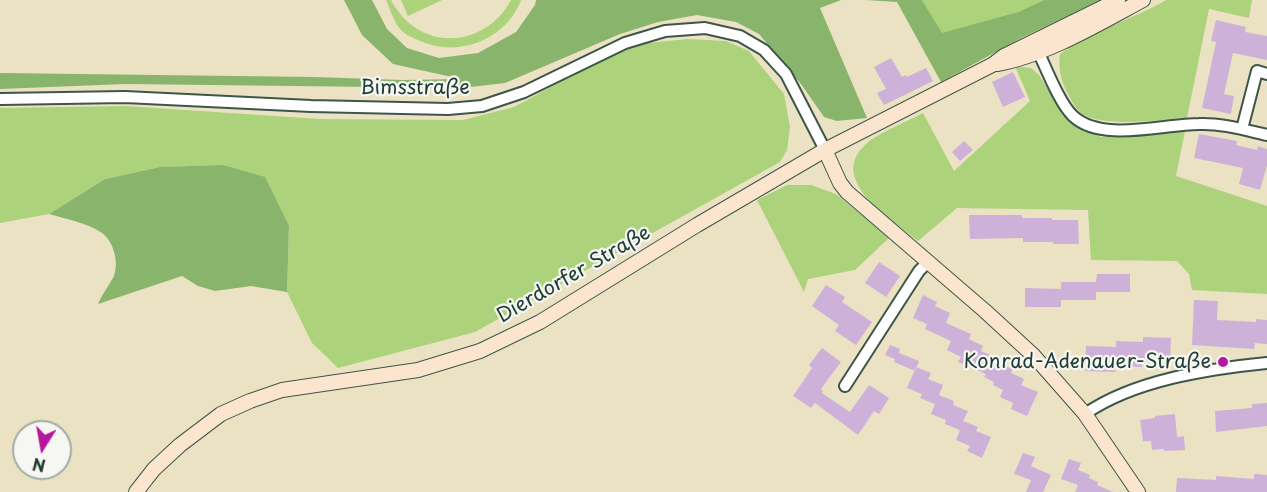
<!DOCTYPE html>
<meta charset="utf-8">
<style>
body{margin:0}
#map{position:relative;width:1267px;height:492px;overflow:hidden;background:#ebe2c3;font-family:"Playpen Sans",sans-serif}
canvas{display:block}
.north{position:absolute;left:12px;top:420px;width:60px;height:60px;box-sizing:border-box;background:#f6f6f2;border:2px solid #a0aca6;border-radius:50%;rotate:191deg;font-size:16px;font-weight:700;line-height:24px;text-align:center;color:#1f3d34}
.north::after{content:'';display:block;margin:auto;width:21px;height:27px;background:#b5179e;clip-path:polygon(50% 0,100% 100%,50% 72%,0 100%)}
</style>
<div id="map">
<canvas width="1267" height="492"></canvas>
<div class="north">N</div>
</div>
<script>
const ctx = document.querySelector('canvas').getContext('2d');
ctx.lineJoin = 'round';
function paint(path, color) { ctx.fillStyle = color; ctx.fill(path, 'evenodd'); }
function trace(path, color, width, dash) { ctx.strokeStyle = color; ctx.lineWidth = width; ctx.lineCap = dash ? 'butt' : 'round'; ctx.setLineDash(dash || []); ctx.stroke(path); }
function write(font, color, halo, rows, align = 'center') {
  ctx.font = font + ' "Playpen Sans",sans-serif'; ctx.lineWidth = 4.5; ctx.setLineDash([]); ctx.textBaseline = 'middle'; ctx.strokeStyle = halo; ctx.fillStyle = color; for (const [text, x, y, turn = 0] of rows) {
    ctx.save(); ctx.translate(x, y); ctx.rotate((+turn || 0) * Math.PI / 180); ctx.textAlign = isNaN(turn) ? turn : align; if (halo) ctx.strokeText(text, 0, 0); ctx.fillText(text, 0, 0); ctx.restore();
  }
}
const green = new Path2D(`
 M386,0H391C418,52 484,50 511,0H521C506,40 458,58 420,41C414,38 405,35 400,29C394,22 390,9 386,0Z
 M401,0H442L408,16Z
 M922,0H1044L1018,12L942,34Z
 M1166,0H1252L1249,18L1209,9L1187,118C1161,119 1096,130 1078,110C1074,106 1071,99 1068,94C1061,82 1058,68 1060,54C1091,30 1133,20 1166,0Z
 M687,39L726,41L749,51L784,94L790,127L787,150L780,162L475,332L338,368L312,343L287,292L289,226L223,165L160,167L105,179L49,214L0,223V108L125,106L320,119L463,120L514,107L629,45Z
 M1015,66L1031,68L1039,75L1063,113L1079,127L1101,137L1185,131L1176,176L1267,206V294L1192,290L1189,274L1177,261L1091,260L1088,210L957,208L918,241C892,220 826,180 866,144C878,133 908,121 923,113L954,171L1030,101Z
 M787,185H811L836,194L889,238L855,270L808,279L804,292L757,200Z`);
const forest = new Path2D(`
 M344,0H372L387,29L407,48L439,58L478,53L516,32L535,5L536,0H841L820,8L867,118L837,121L824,117L801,84L759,34L736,22L697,15L658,22L620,34L505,83L462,88L125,84L0,89V73L314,77L403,80L461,79L393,64L362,35Z
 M866,0H922L942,33L1018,12L1044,0H1102L1023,37L941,82L897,2Z
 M223,165L265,177L289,226L287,292L251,286L215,291L198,286L182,276L98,304C102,295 109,285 114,276C119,262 114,242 102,233C88,223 66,219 49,214L105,179L160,167Z`);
const building = new Path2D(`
 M1216,20L1246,27L1245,32L1267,36V60L1233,53L1224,94L1234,96L1231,114L1202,108L1216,42L1211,41Z
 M891,58L902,77L906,75L907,77L926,68L933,81L884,105L877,93L886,89L874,67Z
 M1013,72L1025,97L1003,107L992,82Z
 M1199,134L1237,141L1236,145L1257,150L1258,146L1267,149V165L1260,190L1239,184L1243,168L1194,158Z
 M964,141L973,150L960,161L952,152Z
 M969,215H1022V218H1052V220H1078L1079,244H1053V242H1023V238L970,239Z
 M879,262L900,276L886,297L865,283Z
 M1097,274H1130V292H1096V300H1061V307H1025V288L1061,289V282H1096Z
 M826,285L845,297L842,302L872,322L856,345L835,331L839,325L812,306Z
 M923,295L937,302L935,306L950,313L946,323L971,334L969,339L983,346L981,351L1004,361L1002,365L1013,369L1011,373L1024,379L1021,385L1038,392L1027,416L1011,409L1013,403L1000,397L1003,390L993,385L994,382L984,377L986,374L958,362L961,357L947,350L951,341L925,329L927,324L913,318Z
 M1194,300L1218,301L1217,320L1256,322V319L1267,320V344L1255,343L1254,349L1192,345Z
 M1143,337L1171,338L1170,361L1142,360V367L1115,366V372L1085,371L1086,346L1116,347V341L1143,342Z
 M890,345L900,349L899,353L919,361L915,371L894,362L895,359L885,355Z
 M822,348L841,362L821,389L823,391L822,393L850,412L869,385L889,398L879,414L874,411L858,435L815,403L811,408L793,396L812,368L809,365Z
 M916,367L931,373L928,379L943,385L939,395L954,401L953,405L968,411L963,421L978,427L976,431L991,437L982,458L967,451L970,446L956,440L960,430L945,424L946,420L931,414L935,404L920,398L922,394L907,388Z
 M1267,403V426L1216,432L1215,411L1252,408V404Z
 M1175,414L1177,437L1184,436L1185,450L1164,451V449L1152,450L1151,441H1143L1140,420L1155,418V416Z
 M1023,453L1035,457L1031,466L1051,475L1043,492H1026L1031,480L1014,474Z
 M1069,459L1081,463L1078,470L1090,475L1089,478L1098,482L1097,485L1113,492H1075L1078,485L1061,479Z
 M1254,474L1267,475V492H1176L1177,478L1216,480V476L1254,479Z`);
const street = new Path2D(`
 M1036,47C1045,65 1059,103 1073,116C1102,143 1162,124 1199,124C1221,123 1245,130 1267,135
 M0,99L125,97L311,106L448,109L482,106L524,92L625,43L665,31L705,28L740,36L764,50L786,74L825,150
 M1242,129L1257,71L1267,74
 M845,386L919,271L928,262
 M1085,414C1134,380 1208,369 1267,363`);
const secondary = new Path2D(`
 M997,64C1045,56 1100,23 1143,0
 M825,150L840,183L847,192L985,311L1034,356L1085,414L1138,492
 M136,492L154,469L180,445L221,414L250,401L282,390L418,370L480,351L540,322L697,225L825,150L992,65L1004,56L1118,0`);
const markers = [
 [1223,362,6,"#b5179e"]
];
const streetNames = [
 ["Bimsstraße",415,88],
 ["Dierdorfer Straße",574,275,-30]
];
const poiNames = [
 ["Konrad-Adenauer-Straße",1211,362]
];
paint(green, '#acd27c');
paint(forest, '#89b46c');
paint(building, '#ceb1d8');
trace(street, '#3e5649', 14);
trace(secondary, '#3e5649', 16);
trace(street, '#fff', 10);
trace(secondary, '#fbe5cf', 14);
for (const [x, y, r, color] of markers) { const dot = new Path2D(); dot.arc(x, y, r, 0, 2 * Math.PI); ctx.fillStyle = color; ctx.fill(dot); trace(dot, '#f6f6f2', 2); }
write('20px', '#1f3d34', '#f6f6f2', streetNames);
write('20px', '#1f3d34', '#f6f6f2', poiNames, 'right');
</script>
